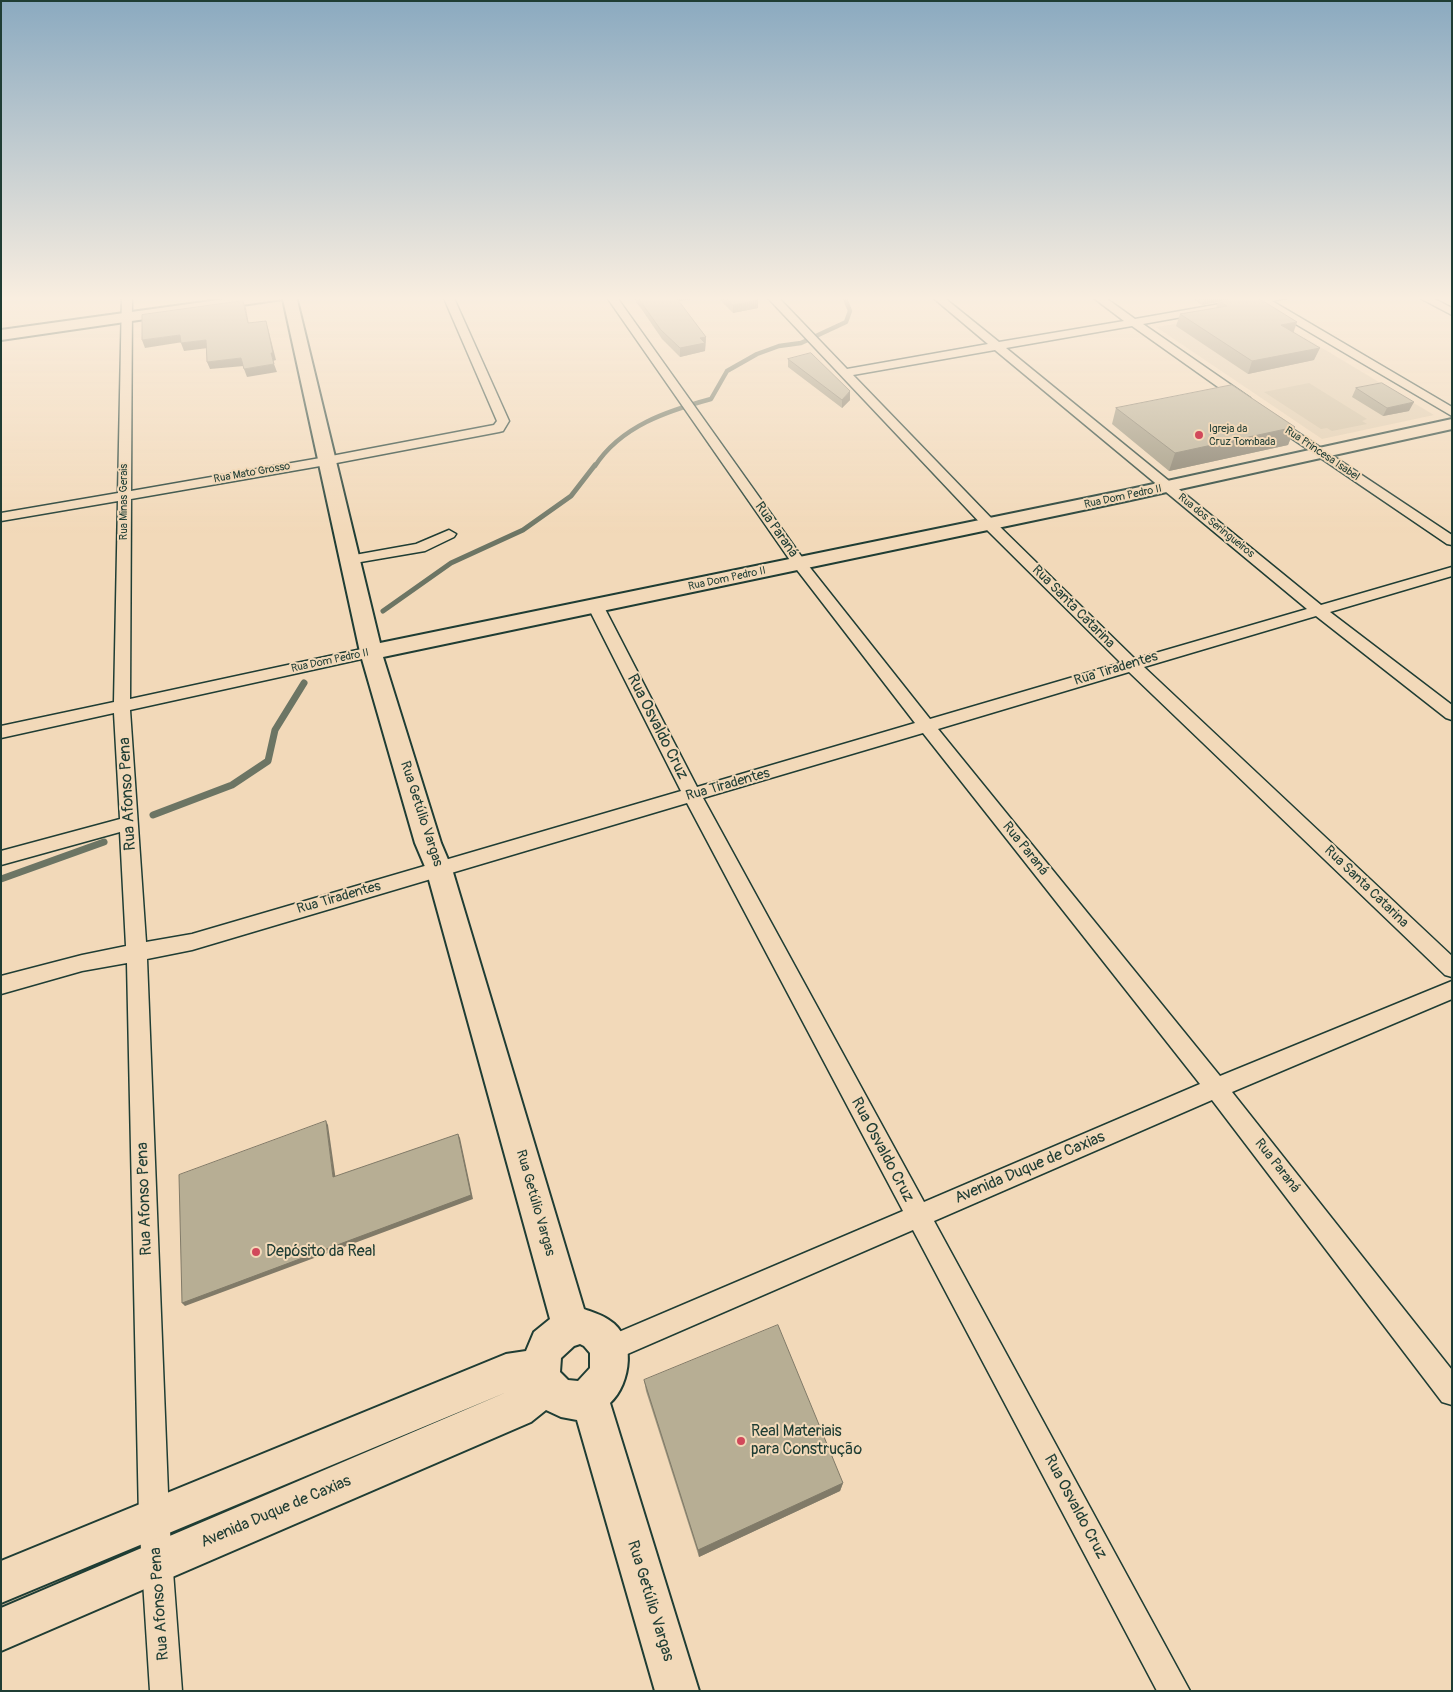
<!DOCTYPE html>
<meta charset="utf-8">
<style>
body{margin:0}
#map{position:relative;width:1453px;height:1692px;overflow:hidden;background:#f2d9b9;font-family:Pangolin,sans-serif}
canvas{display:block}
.frame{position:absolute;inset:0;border:2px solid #1f3d34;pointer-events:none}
</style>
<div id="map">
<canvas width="1453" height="1692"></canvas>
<div class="frame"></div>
</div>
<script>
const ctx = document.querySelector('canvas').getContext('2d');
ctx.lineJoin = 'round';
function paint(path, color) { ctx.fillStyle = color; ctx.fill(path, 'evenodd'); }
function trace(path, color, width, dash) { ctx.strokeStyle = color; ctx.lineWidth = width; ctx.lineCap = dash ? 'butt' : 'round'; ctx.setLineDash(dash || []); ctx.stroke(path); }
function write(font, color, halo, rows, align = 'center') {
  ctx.font = font + ' Pangolin,sans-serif'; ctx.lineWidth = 4; ctx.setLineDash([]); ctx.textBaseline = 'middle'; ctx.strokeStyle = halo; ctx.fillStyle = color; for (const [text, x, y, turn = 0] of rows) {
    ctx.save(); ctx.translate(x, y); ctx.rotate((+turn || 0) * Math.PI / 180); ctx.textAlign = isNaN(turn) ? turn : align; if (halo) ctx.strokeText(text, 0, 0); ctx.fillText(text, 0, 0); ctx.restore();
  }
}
const built = new Path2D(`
 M1257,309L1434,415L1322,439L1156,327Z`);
const green = new Path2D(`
 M1309,383L1367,419L1362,421L1367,424L1332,431L1327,428L1321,429L1264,392Z
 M85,1559L98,1565L84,1578L1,1614V1594Z`);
const streamFar2 = new Path2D(`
 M595,466C621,426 667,411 711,399L727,371L757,354L779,346L801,343L846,322L850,311L844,296`);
const streamFar1 = new Path2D(`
 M383,611L451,563L523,530L571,496L595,465`);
const stream = new Path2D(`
 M153,815L232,785L268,761L275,730L304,683
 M1,879L104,842`);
const street = new Path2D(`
 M122,296H132L131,491L326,457L494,425L497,421L443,296H453L509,421L503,431L499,432L326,465L131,499L130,699L371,647L377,648L379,652L377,656L371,657L130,710L146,942L192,934L681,791L588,607L591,604H601L604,607L697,787L915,723L794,566L606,296H616L804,560L930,719L1121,663L985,528L766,296H777L847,369L988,344L931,296H942L999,342L1124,321L1091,296H1103L1135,319L1254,298L1255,296H1288L1287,298L1272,301L1452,407V416L1260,303L1143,324L1250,398L1252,401L1246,405L1242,404L1132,326L1006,348L1321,605L1452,567V576L1330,612L1452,705V720L1446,718L1316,616L1144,667L1452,956V977L1445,975L1129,672L938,729L1220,1076L1452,981V999L1232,1092L1452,1370V1405L1442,1402L1212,1100L934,1221L1190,1691H1157L913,1230L609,1362L600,1358L596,1349L600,1340L903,1211L687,803L192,950L147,959L169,1518L182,1691H150L139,1518L127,963L82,971L1,994V976L82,955L126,946L120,832L1,865V851L120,819L114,713L1,738V726L114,702L118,501L1,521V513L118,493ZM995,350L1307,609L1135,659L995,522L853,375ZM923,733L1200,1084L924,1202L703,798Z
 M1416,296H1429L1452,308V315Z
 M1273,416L1452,535V545L1447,544L1269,423L1267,420Z
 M449,530L456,534L454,537L425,551L349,564L344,563L342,560L344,557L349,556L416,544Z`);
const secondary = new Path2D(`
 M247,296H296L380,643L1126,490L1452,419V429L1126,501L383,657L441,843L452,869L584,1309C592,1312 602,1315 609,1320C637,1337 631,1384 610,1403L699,1691H655L577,1420L561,1417L546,1410L531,1422L1,1651V1608L507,1392L1,1603V1561L506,1354L526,1351L534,1332L550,1319L426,869L415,843L360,652L283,299L1,340V330ZM580,1344L584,1346L590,1353V1368L578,1381L568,1380L560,1372L561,1358L574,1346Z`);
const wall = new Path2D(`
 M631,296H711L679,301L706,337L705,351L680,357L662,339L640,307Z
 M716,296H754L758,308L733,313Z
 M1188,296H1238L1237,298L1293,332L1314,360L1248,374L1176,326L1180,314L1216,308L1218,302L1202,305Z
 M788,359L850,400L842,408L788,367Z
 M1356,388L1409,411L1383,416L1352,397Z
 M1116,408L1295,427L1288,445L1169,471L1112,424Z
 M644,1380L843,1483L840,1491L699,1557L646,1391Z`);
const shadedWall = new Path2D(`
 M674,296H711L674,302Z
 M1212,296H1238L1237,299L1219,301L1218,302L1202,305L1205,297Z
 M758,300V308L733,313V305Z
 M243,301L246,308L250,331L248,323Z
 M266,321L268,328L276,360L273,361L271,353Z
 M1297,322L1293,334L1281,325Z
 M180,335L183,342L145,348L142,340Z
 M706,337L705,351L680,357V348L700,338Z
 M206,340L208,348L184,351L181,343Z
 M1320,348L1314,360L1248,374L1252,361Z
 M241,358L244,366L210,369L207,362Z
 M274,364L277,372L247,377L244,369Z
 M850,391V400L842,408V400Z
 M1414,402L1409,411L1383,416L1387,408Z
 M1295,427L1288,445L1169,471L1175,453Z
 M326,1121L328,1125L336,1181L333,1177Z
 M458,1134L460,1138L473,1199L185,1306L182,1303Z
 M843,1483L840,1491L699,1557L698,1550Z`);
const building = new Path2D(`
 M637,296H675L706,337L700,338L705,343L680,348L661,330Z
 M724,296H754L758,300L733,305Z
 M1248,296H1255L1297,322L1281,325L1320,348L1252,361L1180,314L1227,306L1219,301Z
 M243,301L248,323L266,321L273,353H271L274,364L244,369L241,358L207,362L206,340L181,343L180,335L142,340V315Z
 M811,353L850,391L842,400L788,359Z
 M1382,383L1414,402L1387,408L1356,388Z
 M1232,385L1295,427L1175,453L1116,408Z
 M326,1121L333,1177L458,1134L471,1195L182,1303L179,1175Z
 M778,1325L843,1483L698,1550L644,1380Z`);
const markers = [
 [1199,435,5,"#d1495b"],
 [256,1252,5,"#d1495b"],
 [741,1441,5,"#d1495b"]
];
const farPoinames = [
 ["Igreja da",1209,429],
 ["Cruz Tombada",1209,442]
];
const farStreetnames = [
 ["Rua Princesa Isabel",1322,454,34],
 ["Rua Mato Grosso",252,473,-10],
 ["Rua Dom Pedro II",1123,497,-12],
 ["Rua Minas Gerais",124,502,-90],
 ["Rua dos Seringueiros",1216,526,39],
 ["Rua Dom Pedro II",727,579,-12],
 ["Rua Dom Pedro II",330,661,-12]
];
const streetNames = [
 ["Rua Paraná",776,530,55],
 ["Rua Santa Catarina",1073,607,45],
 ["Rua Tiradentes",1116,669,-17],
 ["Rua Tiradentes",728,785,-16],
 ["Rua Getúlio Vargas",421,814,72],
 ["Rua Paraná",1025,849,51],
 ["Rua Santa Catarina",1366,887,44],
 ["Rua Tiradentes",339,898,-16],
 ["Rua Paraná",1277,1166,52],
 ["Rua Getúlio Vargas",535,1203,74]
];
const nearStreetnames = [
 ["Rua Osvaldo Cruz",657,727,63],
 ["Rua Afonso Pena",128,794,-93],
 ["Rua Osvaldo Cruz",882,1150,62],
 ["Avenida Duque de Caxias",1030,1168,-23],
 ["Rua Afonso Pena",145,1199,-92],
 ["Rua Osvaldo Cruz",1075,1507,62],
 ["Avenida Duque de Caxias",276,1512,-23],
 ["Rua Getúlio Vargas",650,1601,73],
 ["Rua Afonso Pena",160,1604,-94]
];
const nearPoinames = [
 ["Depósito da Real",266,1252],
 ["Real Materiais",751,1432],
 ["para Construção",751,1450]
];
paint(built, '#e0ccae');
paint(green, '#d0c0a3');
trace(streamFar2, '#6c7564', 4.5);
trace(streamFar1, '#6c7564', 5);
trace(stream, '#6c7564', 7);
trace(street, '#1f3d34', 3);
trace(secondary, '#1f3d34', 4);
paint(street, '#f2d9b9');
paint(secondary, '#f2d9b9');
paint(wall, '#9d967f');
paint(shadedWall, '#807a68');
paint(building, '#b7ae94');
trace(building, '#807a68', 1);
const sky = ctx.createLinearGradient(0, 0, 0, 533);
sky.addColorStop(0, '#8baac0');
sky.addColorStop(0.56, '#f9eee0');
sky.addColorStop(1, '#f9eee000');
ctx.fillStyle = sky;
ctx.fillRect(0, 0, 1453, 533);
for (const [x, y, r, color] of markers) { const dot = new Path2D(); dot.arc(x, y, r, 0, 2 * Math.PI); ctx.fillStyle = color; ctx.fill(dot); trace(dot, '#f2d9b9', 2); }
write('11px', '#1f3d34', '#f2d9b9', farPoinames, 'left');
write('11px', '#1f3d34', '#f2d9b9', farStreetnames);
write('14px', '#1f3d34', '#f2d9b9', streetNames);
write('16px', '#1f3d34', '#f2d9b9', nearStreetnames);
write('16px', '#1f3d34', '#f2d9b9', nearPoinames, 'left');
</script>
